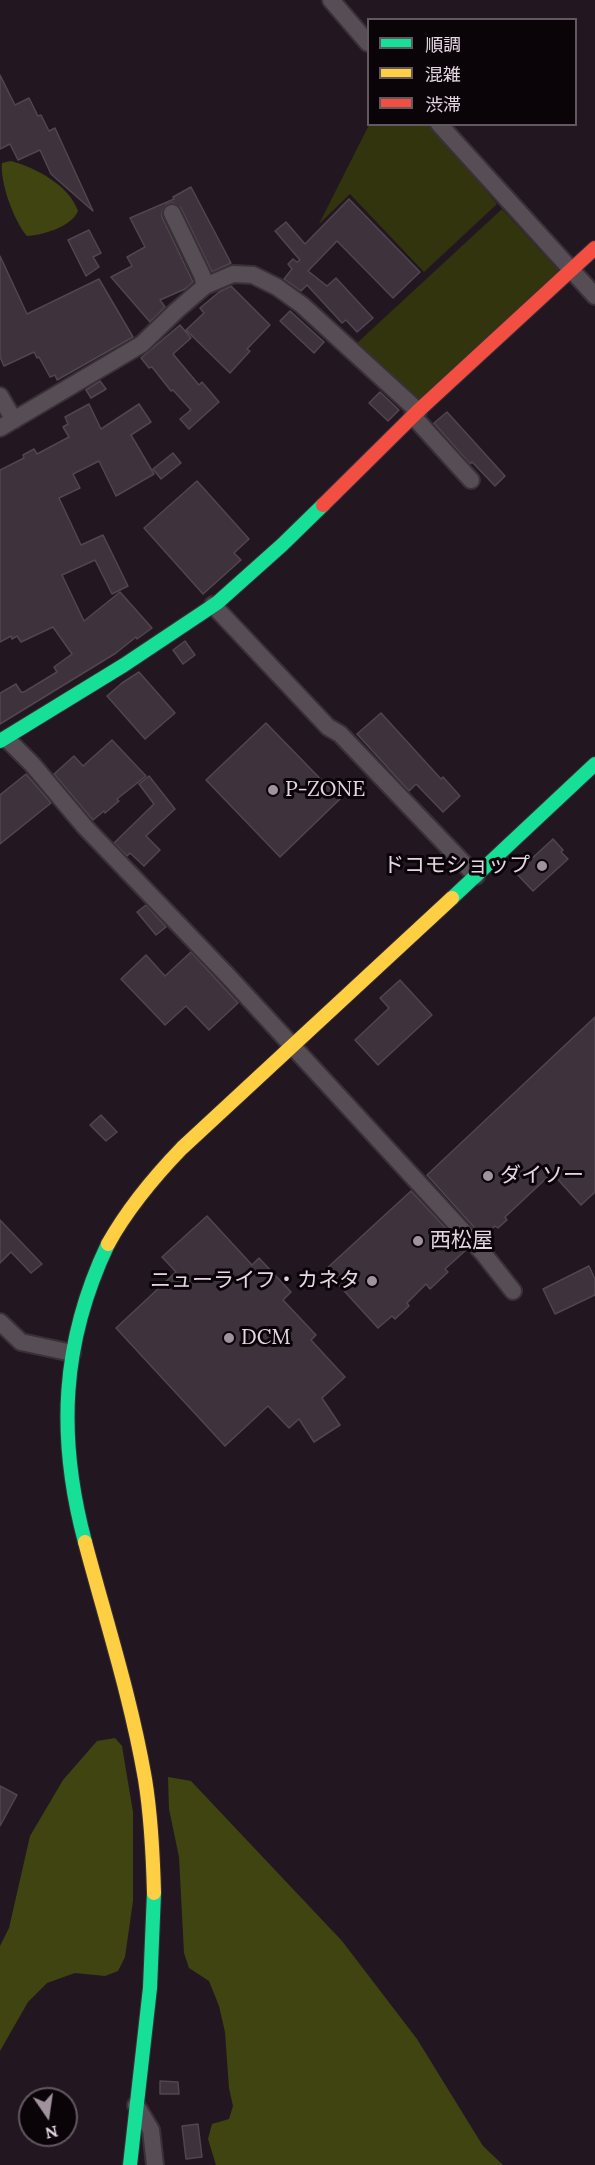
<!DOCTYPE html>
<meta charset="utf-8">
<style>
body{margin:0}
#map{position:relative;width:595px;height:2165px;overflow:hidden;background:#221720;font-family:Lora,"Noto Sans JP",serif}
canvas{display:block}
.legend{position:absolute;left:367px;top:18px;width:210px;height:108px;box-sizing:border-box;background:#0a0409;border:2px solid #615860;margin:0;padding:8px 10px;list-style:none;font-size:18px;color:#e4d6e2}
.legend li{display:flex;align-items:center;gap:12px;height:30px}
.legend b{width:30px;border:2px solid #615860}
.north{position:absolute;left:18px;top:2087px;width:60px;height:60px;box-sizing:border-box;background:#0a0409;border:2px solid #615860;border-radius:50%;rotate:167deg;font-size:16px;font-weight:700;line-height:24px;text-align:center;color:#e4d6e2}
.north::after{content:'';display:block;margin:auto;width:21px;height:27px;background:#a0939e;clip-path:polygon(50% 0,100% 100%,50% 72%,0 100%)}
</style>
<div id="map">
<canvas width="595" height="2165"></canvas>
<ul class="legend">
<li><b style="height:8px;background:#16e098"></b>順調</li>
<li><b style="height:8px;background:#ffcf43"></b>混雑</li>
<li><b style="height:8px;background:#f24e42"></b>渋滞</li>
</ul>
<div class="north">N</div>
</div>
<script>
const ctx = document.querySelector('canvas').getContext('2d');
ctx.lineJoin = 'round';
function paint(path, color) { ctx.fillStyle = color; ctx.fill(path, 'evenodd'); }
function trace(path, color, width, dash) { ctx.strokeStyle = color; ctx.lineWidth = width; ctx.lineCap = dash ? 'butt' : 'round'; ctx.setLineDash(dash || []); ctx.stroke(path); }
function write(font, color, halo, rows, align = 'center') {
  ctx.font = font + ' Lora,"Noto Sans JP",serif'; ctx.lineWidth = 6; ctx.setLineDash([]); ctx.textBaseline = 'middle'; ctx.strokeStyle = halo; ctx.fillStyle = color; for (const [text, x, y, turn = 0] of rows) {
    ctx.save(); ctx.translate(x, y); ctx.rotate((+turn || 0) * Math.PI / 180); ctx.textAlign = isNaN(turn) ? turn : align; if (halo) ctx.strokeText(text, 0, 0); ctx.fillText(text, 0, 0); ctx.restore();
  }
}
const green = new Path2D(`
 M369,125H432L497,204L424,272L350,194L319,224Z
 M502,209L560,272L418,405L356,344Z`);
const forest = new Path2D(`
 M11,161C36,168 69,185 78,211C71,227 43,235 27,236C14,221 0,183 2,163Z
 M115,1738L122,1746L133,1812V1901L125,1957L118,1971L105,1976L75,1973L47,1983L28,2002L0,2051V1946L9,1928L30,1836L63,1780L97,1741Z
 M168,1777L191,1781L342,1941L417,2039L483,2146L503,2165H216L208,2139L212,2124L229,2119L233,2106L229,2088L225,2032L219,2006L209,1981L189,1968L184,1953L179,1857L169,1809Z`);
const building = new Path2D(`
 M0,75L15,105L29,98L38,116L41,115L49,131L55,128L93,211L51,174L40,150L18,160L10,144L0,149Z
 M191,187L231,263L212,272L181,208L173,203L167,204L162,212V217L193,282L185,289L160,300L165,307L150,322L111,277L132,266L127,257L145,247L130,218L174,199L173,197Z
 M349,199L420,272L393,298L337,241L308,271L327,286L336,278L373,318L357,332L346,320L342,323L307,285L301,291L284,279L292,269L288,264L293,259L297,262L300,260L275,231L286,222L305,244Z
 M89,230L101,253L93,257L99,267L86,276L68,240Z
 M0,256L27,314L99,279L133,337L57,380L55,375L50,377L39,357L37,358L34,352L4,366L0,357Z
 M231,286L270,325L247,349L250,351L230,373L186,330L204,313L200,308L219,292Z
 M290,311L324,342L314,353L280,321Z
 M180,325L191,338L173,354L199,385L202,382L219,402L189,429L180,419L191,410L173,390L171,391L152,367L149,368L141,358Z
 M100,381L106,389L91,398L86,390Z
 M380,392L399,410L388,421L369,403Z
 M89,404L101,429L139,404L151,422L131,435L154,474L116,496L99,461L73,474L80,488L59,498L81,545L103,535L128,586L112,594L95,560L62,575L84,621L120,592L152,628L137,639L136,637L116,653L0,724V693L16,684L21,692H24L57,672L54,667L72,654L53,627L21,642L17,636L12,639L11,636L0,642V470L24,458L23,455L34,449L37,454L69,437L63,427L68,424L65,417Z
 M447,412L505,476L495,486L472,462L470,464L434,423Z
 M173,453L181,463L161,479L153,469Z
 M197,481L249,539L234,553L241,560L203,594L144,528Z
 M185,641L195,655L183,664L173,650Z
 M139,672L175,713L145,739L107,696L122,683Z
 M381,713L441,779L443,777L460,796L443,812L416,784L409,791L357,734Z
 M266,723L340,799L280,857L206,780Z
 M112,740L146,776L117,799L119,801L105,813L104,811L93,820L54,774L74,756L83,766Z
 M26,774L51,803L0,844V795Z
 M149,776L175,809L146,836L160,850L144,866L130,853L127,856L114,843L154,804L139,784Z
 M553,839L563,850L561,852L568,859L533,891L516,873Z
 M146,905L166,927L156,935L137,912Z
 M191,952L238,1003L209,1030L186,1006L165,1025L121,979L146,955L165,976Z
 M400,980L432,1015L378,1065L355,1040L389,1008L380,998Z
 M595,1017V1192L581,1205L552,1173L505,1217L507,1220L498,1228L495,1226L484,1236L481,1235L427,1175Z
 M101,1115L117,1132L106,1141L90,1125Z
 M411,1191L466,1250L445,1269L448,1272L430,1289L426,1284L407,1303L409,1306L395,1319L392,1316L378,1328L325,1270Z
 M207,1216L252,1265L259,1258L291,1292L283,1300L316,1335L311,1340L345,1377L322,1398L340,1425L314,1442L299,1419L289,1428L268,1406L225,1446L116,1328L176,1272L162,1257Z
 M0,1220L42,1264L31,1273L11,1252L0,1263Z
 M589,1266L595,1279V1295L555,1314L543,1289Z
 M0,1786L17,1795L0,1826Z
 M160,2081L178,2082L179,2094H160Z
 M198,2124L202,2157L186,2159L182,2126Z`);
const street = new Path2D(`
 M331,0L368,43
 M439,124L595,296
 M172,213L202,275L205,286
 M0,396L14,420
 M413,416L471,480
 M0,428L142,344L176,311L205,286L233,274L253,275L277,287L302,305L418,411
 M213,605L328,727L340,734L476,876
 M7,739L32,764L85,827L228,976L483,1253L513,1291
 M0,1322L21,1342L72,1353
 M136,2105L151,2130L155,2165`);
const fast = new Path2D(`
 M0,741L124,665L217,603L282,545L323,505
 M452,898L595,764
 M85,1542C57,1437 61,1343 108,1244
 M130,2165L150,1988L154,1893`);
const slow = new Path2D(`
 M108,1244C128,1208 153,1178 182,1148L452,898
 M85,1542C106,1621 131,1698 145,1779C151,1816 153,1855 154,1893`);
const jam = new Path2D(`
 M323,505L418,411L595,248`);
const markers = [
 [273,790,6,"#a0939e"],
 [542,866,6,"#a0939e"],
 [488,1176,6,"#a0939e"],
 [418,1241,6,"#a0939e"],
 [372,1281,6,"#a0939e"],
 [229,1338,6,"#a0939e"]
];
const poiNames = [
 ["P-ZONE",285,790],
 ["ドコモショップ",530,866,"right"],
 ["ダイソー",500,1176],
 ["西松屋",430,1241],
 ["ニューライフ・カネタ",360,1281,"right"],
 ["DCM",241,1338]
];
paint(green, '#31340d');
paint(forest, '#3f4411');
paint(building, '#3e323d');
trace(building, '#51464f', 1.5);
trace(street, '#3a3138', 20);
trace(fast, '#3a3138', 16);
trace(slow, '#3a3138', 16);
trace(jam, '#3a3138', 16);
trace(street, '#574e55', 16);
trace(fast, '#16e098', 14);
trace(slow, '#ffcf43', 14);
trace(jam, '#f24e42', 14);
for (const [x, y, r, color] of markers) { const dot = new Path2D(); dot.arc(x, y, r, 0, 2 * Math.PI); ctx.fillStyle = color; ctx.fill(dot); trace(dot, '#0a0409', 2); }
write('21px', '#e4d6e2', '#0a0409', poiNames, 'left');
</script>
